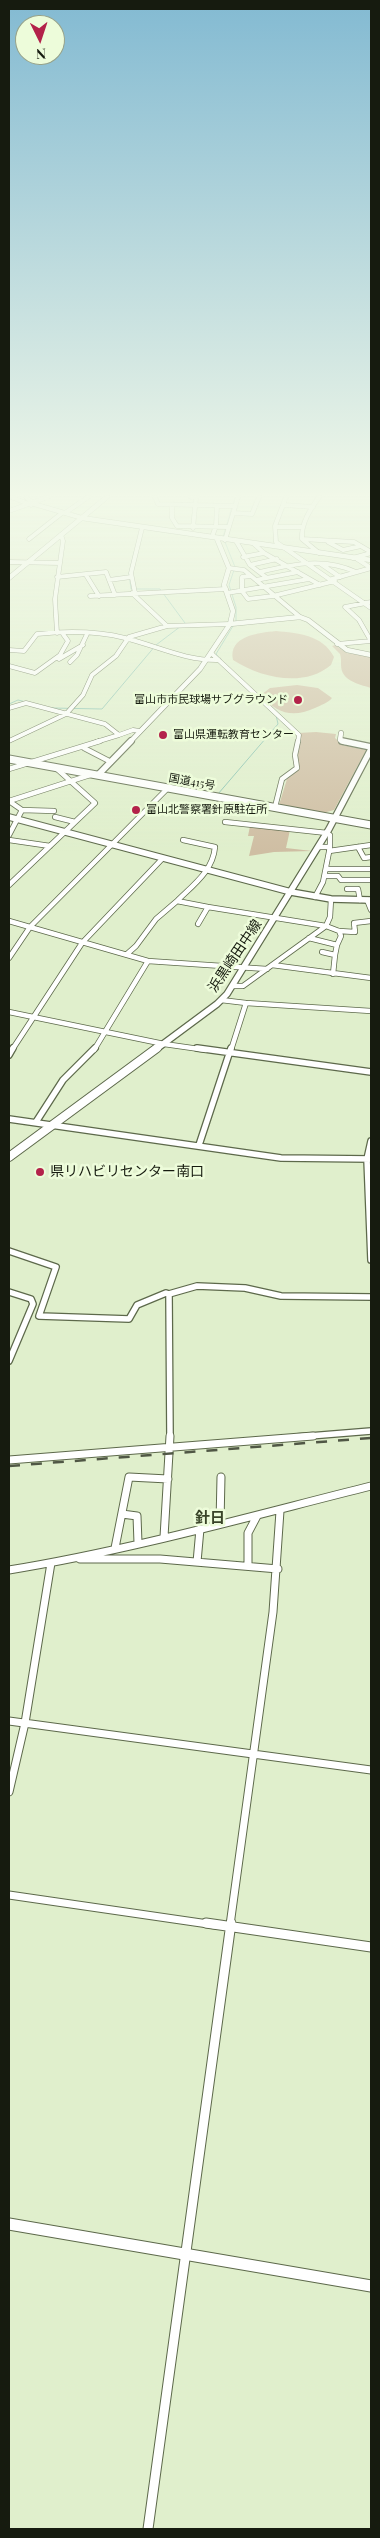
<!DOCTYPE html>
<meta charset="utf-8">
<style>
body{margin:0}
#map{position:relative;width:380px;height:2538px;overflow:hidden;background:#e0efcc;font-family:"Playfair Display",serif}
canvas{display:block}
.frame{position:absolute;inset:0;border:10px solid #161b0f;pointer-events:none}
.north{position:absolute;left:15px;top:15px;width:50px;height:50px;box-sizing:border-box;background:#edfcda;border:1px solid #97a289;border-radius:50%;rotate:176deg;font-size:14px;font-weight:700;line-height:20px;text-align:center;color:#161b0f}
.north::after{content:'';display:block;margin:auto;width:18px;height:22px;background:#b3224a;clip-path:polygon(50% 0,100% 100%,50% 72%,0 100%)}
</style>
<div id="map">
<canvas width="380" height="2538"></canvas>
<div class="frame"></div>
<div class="north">N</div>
</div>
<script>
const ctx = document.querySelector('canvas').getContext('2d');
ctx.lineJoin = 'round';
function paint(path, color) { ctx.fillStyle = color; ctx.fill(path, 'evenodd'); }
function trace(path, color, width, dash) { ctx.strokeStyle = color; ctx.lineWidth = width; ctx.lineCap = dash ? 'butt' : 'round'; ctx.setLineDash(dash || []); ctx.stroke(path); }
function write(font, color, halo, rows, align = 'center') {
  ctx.font = font + ' "Playfair Display","Noto Sans JP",serif'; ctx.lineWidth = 5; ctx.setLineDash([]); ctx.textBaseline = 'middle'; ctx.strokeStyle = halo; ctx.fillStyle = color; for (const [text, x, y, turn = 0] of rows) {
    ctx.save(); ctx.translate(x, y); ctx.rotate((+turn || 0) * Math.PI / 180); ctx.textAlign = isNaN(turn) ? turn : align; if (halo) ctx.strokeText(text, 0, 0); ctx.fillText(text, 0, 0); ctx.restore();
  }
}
const green = new Path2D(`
 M276,631C298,633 323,635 334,657L331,665C304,688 261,678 233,660C228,636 258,633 276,631Z
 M335,645L347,653L371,656V688C362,685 346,682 342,671C340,666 342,660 340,654L332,646Z
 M297,685L318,688L332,698C328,703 321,705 315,708C293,718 277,714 261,695L270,688Z
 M316,732L336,734L335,738L343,745L366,750L334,810L323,813L279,805L287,779L299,769L297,755L301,735L298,733Z
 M250,826L290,830L286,848L312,851L274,852L249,856L254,836H248Z`);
const stream = new Path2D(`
 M219,658L216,654L236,621V607L229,585L235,567L223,537L235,497
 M228,671L256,697
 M9,704L18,700L26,702
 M52,708L102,709L156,645L185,623L160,589H131L129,574L134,552
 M218,794L278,724L276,715`);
const minorFar4 = new Path2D(`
 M11,497L31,505
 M26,497L34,504L82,518
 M155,497L158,504L234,506
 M191,497H196L193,528
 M286,497L275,526L276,542L371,608
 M319,497C310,510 301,523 302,539L319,553
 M172,505V518L177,526L228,527
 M284,505L313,507
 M9,511L48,497
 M65,513L88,497
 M233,513L252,514L259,497
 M276,527H302
 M213,534L216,526L217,506
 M29,539L62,513
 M302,539L354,542L371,552
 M225,540L238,497
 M236,541L250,565L267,578
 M328,542L343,550L361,546
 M254,544L264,553L320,585
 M243,557L264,553
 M353,558L371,553
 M9,562L60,563
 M321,564L340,577
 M250,565L277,559
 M229,568L244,570L300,617
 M260,572C293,564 324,557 356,572
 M86,575L99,596
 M251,576L242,577V591L248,599L273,596L335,581
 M57,577L106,572L115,595
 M332,579L371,568L357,559
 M109,580L131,577
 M256,580L298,572
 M132,593L167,626
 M135,593L131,573L142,528
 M227,593L309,579
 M90,596L226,589
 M371,602L345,607L359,620L371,641
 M57,633L55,599L63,541L61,535
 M337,644L371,641
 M9,650L24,651L37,634C66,631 97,631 125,638C157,646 186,661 219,660
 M211,653L299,735L298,742
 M59,659L83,645
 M70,662L77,655L87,634
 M9,666L35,673L60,655L68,641L63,634
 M9,708L26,703L105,724L119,735L96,742
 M119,735L133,730L140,731
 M9,741L66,714L83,695L92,675L116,656L129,637L167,626L230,624`);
const minorFar3 = new Path2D(`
 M84,748L111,762
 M9,769L100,741
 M9,801L90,775
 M9,801L22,810L54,811
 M275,807L282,779L297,768L295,755L298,741
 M55,817L75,822
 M225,822L327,833L330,835V847
 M9,835L22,810
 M9,840L50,846
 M358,847L364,858L371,857
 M329,851L371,845
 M326,869H371
 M325,876H338L341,880H371
 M9,885L95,803L56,768
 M347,889H358L360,900
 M315,897L323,882L330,847H319
 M367,900L371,910
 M177,901C193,885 213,871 215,847L183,840
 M9,921L148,961L267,969
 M198,924L208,907L326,926L339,931L355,932L354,923L371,921
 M309,938L337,945L341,936L339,931
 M322,952L335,955L337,945
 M127,954L136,946L156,919L177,901L208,907
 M9,958L30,927L168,788
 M272,965L371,978
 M333,974L335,955
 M232,986H243L326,926L330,917L331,899
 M221,1000L246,1003L231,1050
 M246,1003L371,1011
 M9,1012L164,1044L206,1050
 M12,1050L82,943L162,859
 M94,1050L148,961`);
const minorFar2 = new Path2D(`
 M197,1048L371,1072
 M9,1055L13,1048
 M9,1119L281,1158L371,1159
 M36,1122L63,1080L95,1048
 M371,1141L367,1159L371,1260
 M199,1145L231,1048
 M9,1251L56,1267L39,1316L129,1319L137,1305L166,1293L169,1294
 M9,1292L31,1299L33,1304L9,1361
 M170,1437L169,1294L197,1286L245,1288L281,1296L371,1297
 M297,1437L371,1431`);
const minorFar1 = new Path2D(`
 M9,1460L313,1436
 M122,1514L137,1516L138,1543
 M220,1523L221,1477
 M164,1537L170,1436
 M115,1548L129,1477L168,1479
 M80,1559H160L278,1569
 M197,1562L200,1529
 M248,1566V1533L257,1516
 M9,1570C131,1550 251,1516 371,1486
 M9,1721L371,1770
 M9,1792L25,1723L51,1563
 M9,1895L215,1925
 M230,1925L273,1612L280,1511`);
const minor = new Path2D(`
 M206,1923L371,1947
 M148,2529L231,1923`);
const tertiaryFar2 = new Path2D(`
 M82,518L371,560
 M230,624L300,617L308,620L347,650L371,655
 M341,733L340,740L345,742
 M130,742L200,669L230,624L233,611L224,585L229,568L217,539`);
const tertiaryFar1 = new Path2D(`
 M342,741L371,747
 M98,775L131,741
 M9,817L291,892L331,899L371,900`);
const tertiary = new Path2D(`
 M9,2224L371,2286`);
const secondaryFar2 = new Path2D(`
 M9,578L107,497`);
const secondaryFar1 = new Path2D(`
 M155,1050L217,1004L227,994L329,829L371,749`);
const secondary = new Path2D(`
 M9,1157L157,1048`);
const trunk = new Path2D(`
 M9,759L371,825`);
const rail = new Path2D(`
 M9,1466L371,1438`);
const markers = [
 [298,700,5,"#b3224a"],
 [163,735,5,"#b3224a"],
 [136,810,5,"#b3224a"],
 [40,1172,5,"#b3224a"]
];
const farPoinames = [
 ["富山市市民球場サブグラウンド",288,700,"right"],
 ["富山県運転教育センター",173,735],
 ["富山北警察署針原駐在所",146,810]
];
const farStreetnames = [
 ["国道415号",192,782,10]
];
const streetNames = [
 ["浜黒崎田中線",235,956,-56]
];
const poiNames = [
 ["県リハビリセンター南口",50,1172]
];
const neighbourhoodNames = [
 ["針日",210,1518]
];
paint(green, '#cfbea3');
trace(stream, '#8cc3b1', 1);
trace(minorFar4, '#5d694b', 5);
trace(minorFar3, '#5d694b', 6);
trace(minorFar2, '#5d694b', 8);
trace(minorFar1, '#5d694b', 9);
trace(minor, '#5d694b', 11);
trace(tertiaryFar2, '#5d694b', 5.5);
trace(tertiaryFar1, '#5d694b', 8);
trace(tertiary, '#5d694b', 13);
trace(secondaryFar2, '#5d694b', 5.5);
trace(secondaryFar1, '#5d694b', 8);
trace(secondary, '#5d694b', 10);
trace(trunk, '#5d694b', 9);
trace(minorFar4, '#fff', 4);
trace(minorFar3, '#fff', 4.5);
trace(minorFar2, '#fff', 5.5);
trace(minorFar1, '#fff', 7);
trace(minor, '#fff', 9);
trace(tertiaryFar2, '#fff', 4.5);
trace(tertiaryFar1, '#fff', 5.5);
trace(tertiary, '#fff', 11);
trace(secondaryFar2, '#fff', 4.5);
trace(secondaryFar1, '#fff', 5.5);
trace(secondary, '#fff', 8);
trace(trunk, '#fff', 7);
trace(rail, '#505745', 2.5, [11, 11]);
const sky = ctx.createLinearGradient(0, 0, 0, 853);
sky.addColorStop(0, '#83bad2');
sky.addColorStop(0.58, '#f1f8e8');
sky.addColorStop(1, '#f1f8e800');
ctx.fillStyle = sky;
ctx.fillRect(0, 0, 380, 853);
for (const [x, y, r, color] of markers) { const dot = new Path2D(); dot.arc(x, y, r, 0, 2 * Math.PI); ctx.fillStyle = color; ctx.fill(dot); trace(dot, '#edfcda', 2); }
write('11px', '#161b0f', '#edfcda', farPoinames, 'left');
write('11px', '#161b0f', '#edfcda', farStreetnames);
write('14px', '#161b0f', '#edfcda', streetNames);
write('14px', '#161b0f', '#edfcda', poiNames, 'left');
write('bold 15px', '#394428', '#edfcda', neighbourhoodNames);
</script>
